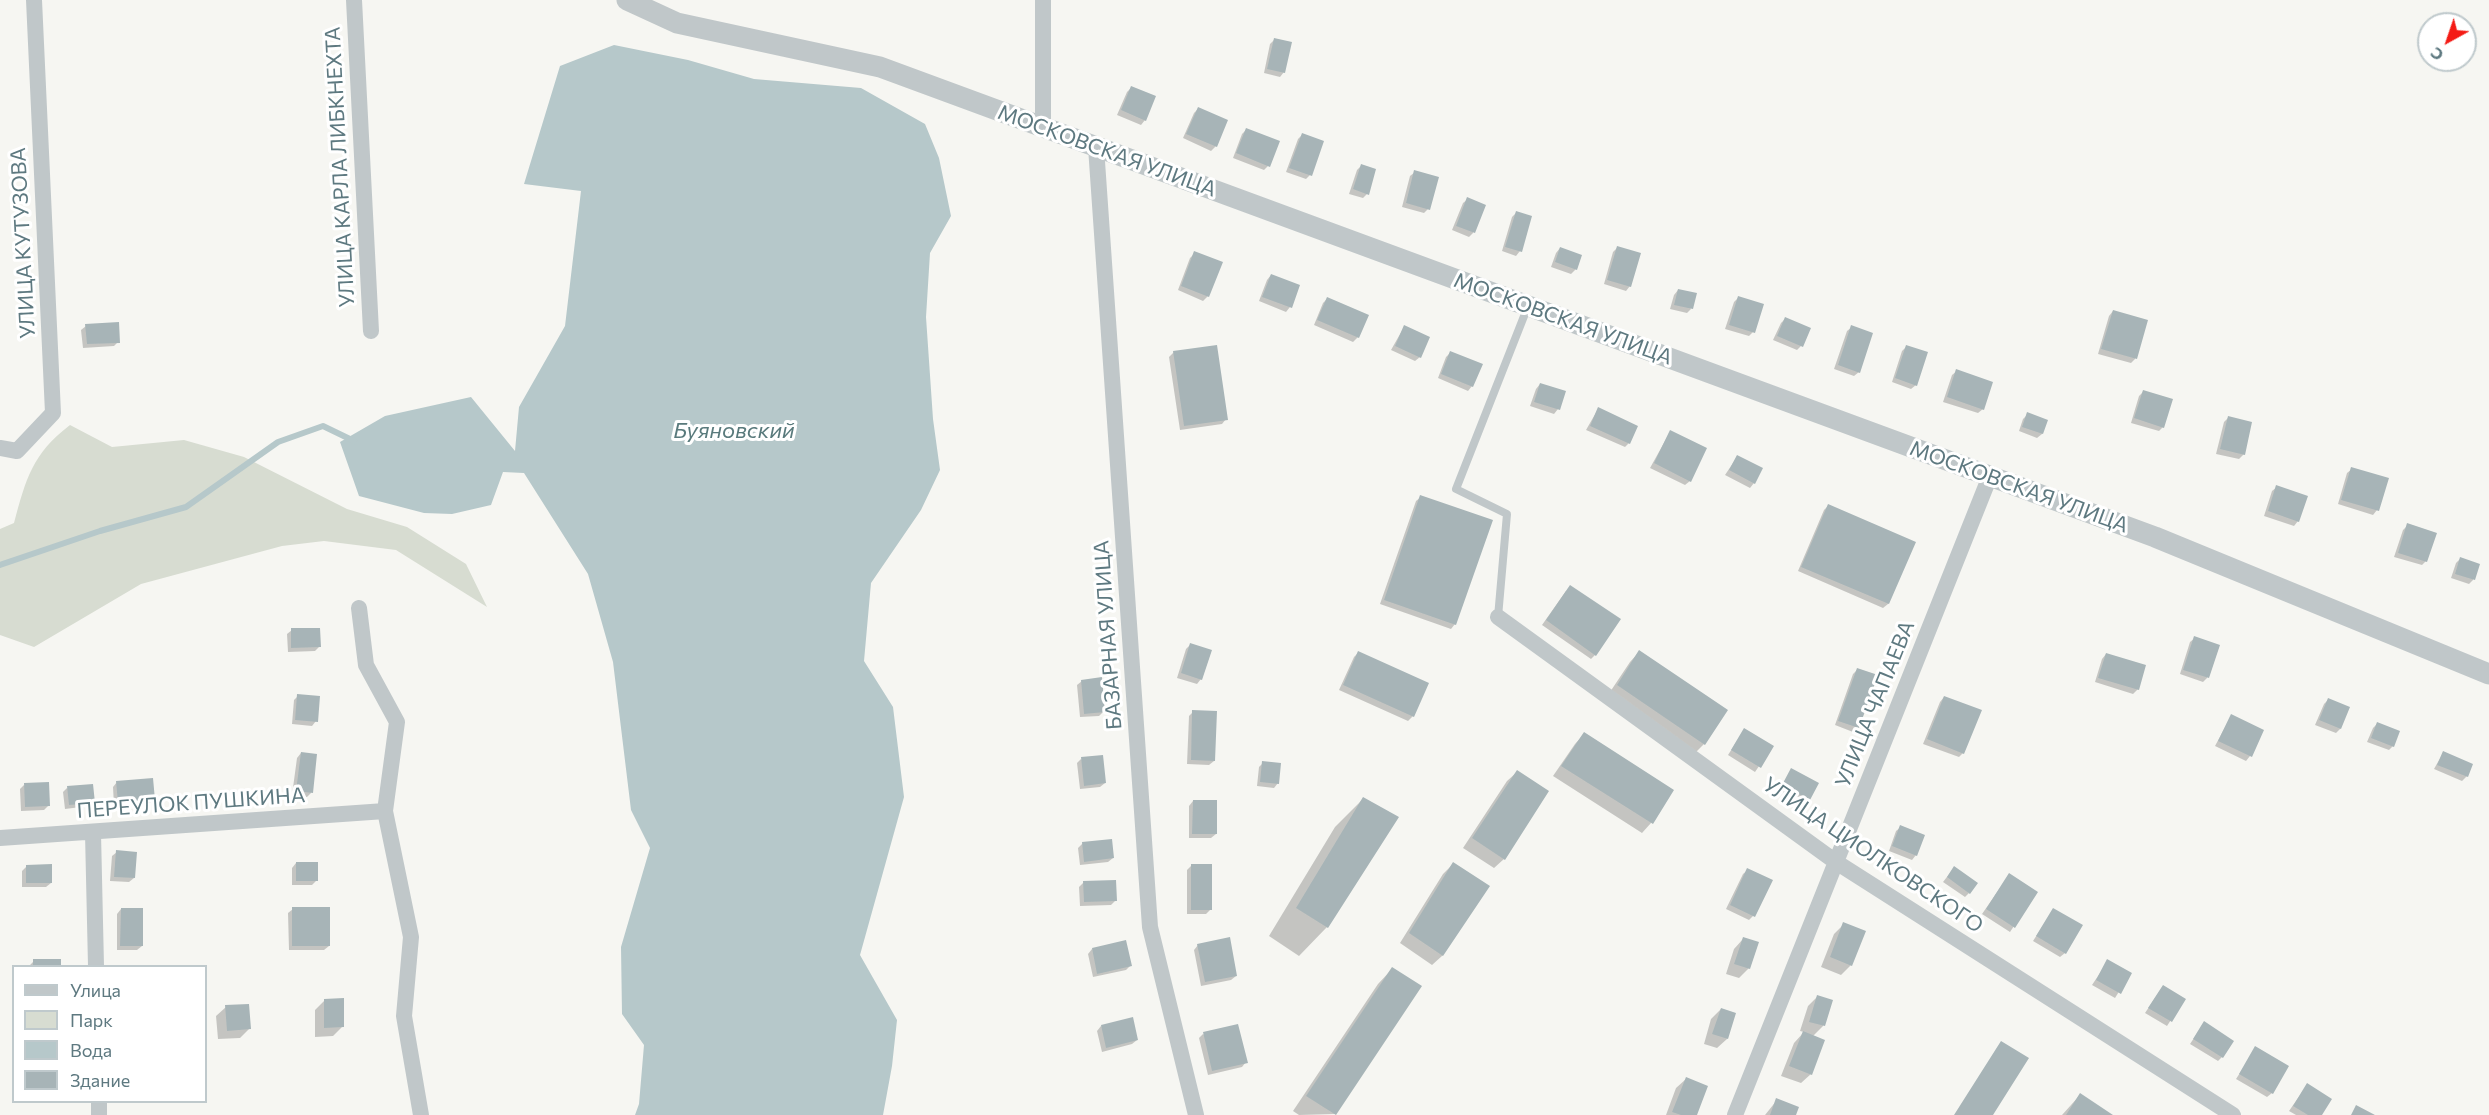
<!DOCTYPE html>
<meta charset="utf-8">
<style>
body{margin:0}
#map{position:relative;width:2489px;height:1115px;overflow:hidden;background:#f6f6f2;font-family:Commissioner,sans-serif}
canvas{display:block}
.legend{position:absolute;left:12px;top:965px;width:195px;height:138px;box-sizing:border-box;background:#fff;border:2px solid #bfc9cc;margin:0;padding:8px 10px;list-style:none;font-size:18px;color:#5e7980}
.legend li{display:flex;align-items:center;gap:12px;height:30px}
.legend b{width:30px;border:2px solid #bfc9cc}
.north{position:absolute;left:2417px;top:12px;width:60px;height:60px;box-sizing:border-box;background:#fff;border:2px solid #bfc9cc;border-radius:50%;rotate:220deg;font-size:16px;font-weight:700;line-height:24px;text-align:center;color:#5e7980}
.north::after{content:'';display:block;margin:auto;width:21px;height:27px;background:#f41b15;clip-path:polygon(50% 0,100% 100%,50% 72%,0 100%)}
</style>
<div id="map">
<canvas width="2489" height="1115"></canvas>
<ul class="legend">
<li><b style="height:8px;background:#c0c7c9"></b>Улица</li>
<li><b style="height:16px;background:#d7dcd1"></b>Парк</li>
<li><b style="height:16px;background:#b6c8ca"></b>Вода</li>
<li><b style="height:16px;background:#a7b4b7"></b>Здание</li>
</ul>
<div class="north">С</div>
</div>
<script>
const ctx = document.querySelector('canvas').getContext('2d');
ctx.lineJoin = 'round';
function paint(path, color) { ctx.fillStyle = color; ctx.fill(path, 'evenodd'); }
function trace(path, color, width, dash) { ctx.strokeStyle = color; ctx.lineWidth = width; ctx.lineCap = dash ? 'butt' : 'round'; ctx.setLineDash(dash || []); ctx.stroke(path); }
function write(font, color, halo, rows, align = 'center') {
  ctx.font = font + ' Commissioner,sans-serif'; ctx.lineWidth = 6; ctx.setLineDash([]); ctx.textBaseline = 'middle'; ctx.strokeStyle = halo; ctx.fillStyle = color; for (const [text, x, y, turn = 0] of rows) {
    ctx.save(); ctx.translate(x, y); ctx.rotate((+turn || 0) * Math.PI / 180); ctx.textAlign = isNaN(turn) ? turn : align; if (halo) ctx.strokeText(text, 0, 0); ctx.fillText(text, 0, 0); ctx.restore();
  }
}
const green = new Path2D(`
 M70,425L112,447L184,440L244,457L347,509L407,527L466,564L487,607L396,550L324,541L282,546L141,584L34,647L0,635V529L14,523C26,479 32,454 70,425Z`);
const water = new Path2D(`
 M614,45L688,60L754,79L861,88L925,124L939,158L951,216L930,253L926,317L933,419L940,470L921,510L871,583L864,661L893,707L904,797L860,955L897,1020L892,1066L883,1115H635L639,1104L644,1045L622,1014L621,947L650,848L631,810L613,662L588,574L524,473L503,472L491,505L452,514L424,513L359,496L340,442L385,416L471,397L515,451L519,407L565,326L581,191L524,184L560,66Z`);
const shadow = new Path2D(`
 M1275,39L1284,72L1280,77L1264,73L1270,44Z
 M1131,88L1145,120L1141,125L1117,115L1127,92Z
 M1198,109L1227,121L1216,146L1211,151L1183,138L1194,113Z
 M1246,130L1268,166L1264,170L1233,158L1242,134Z
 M1302,135L1310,175L1306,179L1286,172L1298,139Z
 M1361,166L1367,194L1363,198L1349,194L1357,170Z
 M1415,172L1428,209L1424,213L1402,207L1410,176Z
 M1468,199L1484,205L1473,233L1469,237L1452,230L1463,203Z
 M1516,213L1520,251L1516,256L1502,251L1512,217Z
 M1560,248L1576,269L1571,274L1551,267L1556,253Z
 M1617,248L1630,286L1626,291L1604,284L1613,252Z
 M1195,253L1208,296L1203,301L1178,290L1190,258Z
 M1271,275L1299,286L1290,307L1286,312L1259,301L1267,280Z
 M1678,290L1691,309L1687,313L1670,309L1674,295Z
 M1738,298L1753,332L1749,336L1725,329L1734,302Z
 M1327,299L1358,337L1353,342L1314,325L1323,303Z
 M2113,311L2146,321L2135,359L2131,363L2098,354L2109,316Z
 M1785,319L1801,346L1797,350L1773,340L1781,323Z
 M86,326L118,342L114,346L83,348L81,330Z
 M1404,327L1420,357L1415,361L1391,350Z
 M1852,327L1859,372L1854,376L1834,369L1847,331Z
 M1907,346L1916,385L1911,389L1892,382L1902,351Z
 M1174,352L1226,419L1222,424L1180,430L1169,357Z
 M1451,352L1472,386L1468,391L1438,378L1446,357Z
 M1957,371L1983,409L1978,413L1943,402L1952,375Z
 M1540,384L1558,409L1554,414L1530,406L1536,389Z
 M2144,391L2163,427L2159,431L2131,423L2139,396Z
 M1598,409L1629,443L1625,447L1586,430Z
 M2028,414L2046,421L2042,434L2037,438L2019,431L2023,419Z
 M2228,418L2244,454L2239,459L2216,454L2224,422Z
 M1670,432L1690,481L1685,485L1650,468Z
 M1737,457L1754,483L1750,488L1725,475Z
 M2352,469L2377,510L2373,515L2338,504L2347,473Z
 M2277,487L2298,521L2294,526L2264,516L2272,491Z
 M1421,497L1455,624L1451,629L1380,604L1416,501Z
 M1828,506L1914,542L1888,604L1883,608L1798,571L1824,510Z
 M2408,525L2426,561L2422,565L2394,557L2403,530Z
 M2460,559L2478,565L2473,580L2469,584L2451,578L2456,563Z
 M1566,591L1595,655L1591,659L1542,625Z
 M292,630L319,647L315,651L288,652L287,634Z
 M2195,638L2218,646L2207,678L2203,682L2180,674L2190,642Z
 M1190,645L1201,679L1197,684L1177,678L1186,649Z
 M1639,652L1704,744L1695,753L1608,695L1630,662Z
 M1358,653L1413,716L1408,721L1339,690L1354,657Z
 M2106,654L2138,689L2133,694L2095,682L2102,659Z
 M1858,669L1876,676L1857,728L1853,732L1835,725L1853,674Z
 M1082,681L1104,711L1099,716L1080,717L1077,685Z
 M298,696L316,721L312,726L292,724L294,700Z
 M1944,697L1963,753L1959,757L1923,744L1940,702Z
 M2328,700L2348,708L2340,729L2336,733L2315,725L2324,704Z
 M1193,712L1214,761L1209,765L1187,764L1189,716Z
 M2231,716L2262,731L2250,756L2246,761L2215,746Z
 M2377,724L2393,746L2389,750L2367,742L2373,728Z
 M1744,730L1772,747L1755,772L1728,755Z
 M1584,734L1672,790L1651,823L1642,833L1553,776L1575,744Z
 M301,753L311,793L307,797L292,795L297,758Z
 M2443,753L2467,776L2462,781L2434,769Z
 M1081,759L1105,783L1100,787L1080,789L1077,763Z
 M1263,763L1278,783L1274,788L1257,786L1259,767Z
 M1792,770L1817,784L1804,804L1779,790Z
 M1517,772L1504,859L1494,868L1463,848L1507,781Z
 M117,782L153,800L149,804L114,806L113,787Z
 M24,785L49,805L44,810L21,811L20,789Z
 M67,788L93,802L89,806L65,809L63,792Z
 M1363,799L1327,927L1299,956L1269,936L1335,827Z
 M1193,801L1216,834L1211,838H1189V806Z
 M1901,827L1916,855L1912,860L1889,851L1896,831Z
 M1083,843L1113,858L1108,862L1080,865L1078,848Z
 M117,852L134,878L129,882L110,881L112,856Z
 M296,863L316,881L312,885H292V868Z
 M1453,864L1488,886L1442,956L1432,965L1400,943L1443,874Z
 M27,866L51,883L46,887H22V871Z
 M1191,866L1211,909L1206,914H1187V870Z
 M1748,870L1753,916L1749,920L1726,909L1743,874Z
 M1950,873L1969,893L1965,897L1943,882Z
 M2009,875L2036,893L2010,932L1982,914Z
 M1084,882L1115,901L1111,905L1080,906L1079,887Z
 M121,909L142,946L137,950H117V914Z
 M293,909L329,946L324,950H289L288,913Z
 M2053,910L2065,953L2060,957L2033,941Z
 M1844,924L1851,965L1841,975L1821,967L1834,934Z
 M1743,939L1749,968L1739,978L1726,974L1734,949Z
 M1198,945L1236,976L1231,980L1201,986L1194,950Z
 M1092,949L1131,965L1126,970L1093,977L1088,954Z
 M34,961H59V966H29Z
 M2108,961L2130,974L2115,998L2092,985Z
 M1392,969L1335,1114L1299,1115L1293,1111L1378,984Z
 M2163,986L2184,1000L2167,1026L2145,1013Z
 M1818,996L1831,1001L1823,1026L1812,1037L1811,1074L1801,1083L1781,1076L1794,1043L1804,1032L1800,1031L1808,1006Z
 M325,1000L342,1027L333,1036L315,1037V1010Z
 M226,1007L250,1028L240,1038L218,1039L216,1016Z
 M1721,1009L1727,1039L1717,1048L1704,1044L1711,1019Z
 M2204,1023L2222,1057L2218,1061L2190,1044Z
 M1101,1026L1137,1040L1132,1044L1102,1052L1097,1031Z
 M1203,1034L1246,1062L1242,1067L1208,1075L1199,1038Z
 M2256,1048L2272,1093L2267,1097L2236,1079Z
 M1686,1079L1695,1115H1666L1676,1088Z
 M2307,1085L2320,1115H2296L2289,1111Z
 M2080,1095L2110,1115H2062Z
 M1777,1100L1794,1115H1765Z`);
const stream = new Path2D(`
 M0,565L100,531L186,507L278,442L323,426L354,441`);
const building = new Path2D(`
 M1274,38L1292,42L1285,73L1267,69Z
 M1131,86L1156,96L1146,121L1121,110Z
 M1198,107L1228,120L1217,147L1186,134Z
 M1246,128L1280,141L1270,167L1236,153Z
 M1302,133L1324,141L1312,176L1289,168Z
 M1361,164L1376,169L1369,195L1353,189Z
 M1414,170L1439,177L1430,210L1406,203Z
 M1467,197L1486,205L1475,233L1456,226Z
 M1516,211L1532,216L1522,252L1505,247Z
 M1617,246L1641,253L1631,287L1607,280Z
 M1560,247L1582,255L1577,270L1555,262Z
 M1194,251L1223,262L1209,297L1181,286Z
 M1271,274L1300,285L1292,308L1262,297Z
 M1678,289L1697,293L1693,309L1674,305Z
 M1738,296L1764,304L1755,333L1729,325Z
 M1327,297L1369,315L1359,338L1317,320Z
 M2113,310L2148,320L2137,359L2101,349Z
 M1785,317L1811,328L1803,347L1777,336Z
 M119,322L120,343L87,344L85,324Z
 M1404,325L1430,337L1421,358L1395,346Z
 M1851,325L1873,333L1860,373L1838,365Z
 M1217,345L1228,420L1184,426L1173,351Z
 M1906,345L1928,352L1917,386L1895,378Z
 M1450,351L1483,364L1473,387L1441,374Z
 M1956,369L1993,382L1984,410L1947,397Z
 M1540,383L1566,391L1560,410L1534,402Z
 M2143,390L2173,399L2164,428L2134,418Z
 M1598,407L1638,426L1630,444L1590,426Z
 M2027,412L2048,420L2043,434L2022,427Z
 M2228,416L2252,422L2245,455L2220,449Z
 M1670,430L1707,448L1691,482L1654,463Z
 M1737,455L1763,468L1755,484L1729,470Z
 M2351,467L2389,478L2379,511L2341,500Z
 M2276,485L2308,496L2299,522L2268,511Z
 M1420,495L1493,520L1456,625L1384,600Z
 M1828,504L1916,542L1889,604L1801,567Z
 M2407,523L2437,533L2427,562L2398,553Z
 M2460,557L2480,564L2475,580L2455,574Z
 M1570,585L1621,619L1596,656L1546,620Z
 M291,628H320L321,647L291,648Z
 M2194,636L2220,645L2209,678L2183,670Z
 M1190,643L1212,650L1202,680L1181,673Z
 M1639,650L1728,710L1705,745L1617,685Z
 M1358,651L1429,683L1414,717L1343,685Z
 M2106,653L2146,665L2139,690L2098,678Z
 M1857,668L1878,675L1859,728L1838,721Z
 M1102,677L1105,712L1084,714L1081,680Z
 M297,694L320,696L318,722L295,720Z
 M1944,696L1982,710L1964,754L1927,739Z
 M2328,698L2350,707L2341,729L2319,720Z
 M1192,710L1217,711L1215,761L1191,760Z
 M2231,714L2264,730L2252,757L2218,741Z
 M2377,722L2400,731L2394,747L2371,738Z
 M1744,728L1774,746L1761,768L1731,750Z
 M1584,732L1674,790L1653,824L1561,766Z
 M2443,751L2473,764L2468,777L2437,765Z
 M301,752L317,754L313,793L296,791Z
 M1103,755L1106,783L1084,786L1081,757Z
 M1262,761L1281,763L1279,784L1260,782Z
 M1791,768L1819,783L1810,800L1782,785Z
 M1517,770L1549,791L1505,860L1472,838Z
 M153,778L155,800L118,803L116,781Z
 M49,782L50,806L25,807L24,783Z
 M93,784L95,803L69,805L67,786Z
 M1363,797L1399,817L1328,928L1296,908Z
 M1193,800H1217V834H1192Z
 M1900,825L1925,835L1917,856L1892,846Z
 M1112,839L1114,858L1084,862L1082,842Z
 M116,850L137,852L135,878L114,877Z
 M296,862H318V881H296Z
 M1453,862L1490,886L1443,956L1409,933Z
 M52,864V883H26V865Z
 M1191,864H1212V910H1191Z
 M1954,866L1978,883L1970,894L1947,877Z
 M1747,868L1773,880L1755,917L1730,905Z
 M2009,873L2038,892L2015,928L1986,909Z
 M1116,880L1117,901L1084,902L1083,881Z
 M292,907H330V946H292Z
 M121,908H143V946H120Z
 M2053,908L2083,925L2066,954L2036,936Z
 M1843,922L1866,931L1852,966L1830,957Z
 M1230,937L1237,976L1205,982L1197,944Z
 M1743,937L1759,942L1750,969L1734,964Z
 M1126,940L1132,966L1097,974L1092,948Z
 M33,959H61V966H33Z
 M2107,959L2132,973L2121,994L2096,980Z
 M1392,967L1422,986L1336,1115L1306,1096Z
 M2163,985L2186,999L2172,1022L2148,1008Z
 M1817,995L1833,1000L1825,1026L1809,1022Z
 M344,998V1027L324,1028V999Z
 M249,1004L251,1029L227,1031L225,1005Z
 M1721,1008L1736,1013L1728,1039L1712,1034Z
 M1133,1017L1138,1040L1106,1048L1101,1025Z
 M2204,1021L2234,1041L2223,1058L2193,1039Z
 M1238,1024L1248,1063L1212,1071L1203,1032Z
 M1803,1031L1825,1040L1812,1075L1789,1066Z
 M2001,1041L2029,1058L1993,1115H1954Z
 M2255,1046L2289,1066L2273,1094L2239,1074Z
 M1686,1077L1708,1086L1697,1115H1681L1672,1112Z
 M2307,1083L2332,1099L2322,1115H2308L2293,1106Z
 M2080,1093L2113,1115H2066Z
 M1776,1098L1799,1107L1796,1115H1770Z
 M2356,1105L2375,1115H2351Z`);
const service = new Path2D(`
 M1498,617L1507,514L1456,489L1528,306`);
const minor = new Path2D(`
 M354,0L371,331
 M1043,126V0
 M1096,147L1150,927L1196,1115
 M0,448L17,451L53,413L34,0
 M359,608L366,665L397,722L385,811L411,937L404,1016L421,1115
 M1498,617L1836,862L2233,1115
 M93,833L96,966
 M0,838L385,811
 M99,1102V1115
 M1735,1115L1990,476`);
const tertiary = new Path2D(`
 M627,0L677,23L880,67L2155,537L2489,674`);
const streetNames = [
 ["МОСКОВСКАЯ УЛИЦА",1107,151,20],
 ["УЛИЦА КАРЛА ЛИБКНЕХТА",340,167,-93],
 ["УЛИЦА КУТУЗОВА",23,243,-93],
 ["МОСКОВСКАЯ УЛИЦА",1563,319,20],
 ["МОСКОВСКАЯ УЛИЦА",2019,487,20],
 ["БАЗАРНАЯ УЛИЦА",1108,635,-94],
 ["УЛИЦА ЧАПАЕВА",1875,704,-68],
 ["ПЕРЕУЛОК ПУШКИНА",191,803,-4],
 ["УЛИЦА ЦИОЛКОВСКОГО",1873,855,34]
];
const waterNames = [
 ["Буяновский",734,431]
];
paint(green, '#d7dcd1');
paint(water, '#b6c8ca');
paint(shadow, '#0003');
trace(stream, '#b6c8ca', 6);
paint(building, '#a7b4b7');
trace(service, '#c0c7c9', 8);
trace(minor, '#c0c7c9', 16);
trace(tertiary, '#c0c7c9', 21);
write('21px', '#5e7980', '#fff', streetNames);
write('italic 22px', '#597a7c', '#fff', waterNames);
</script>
